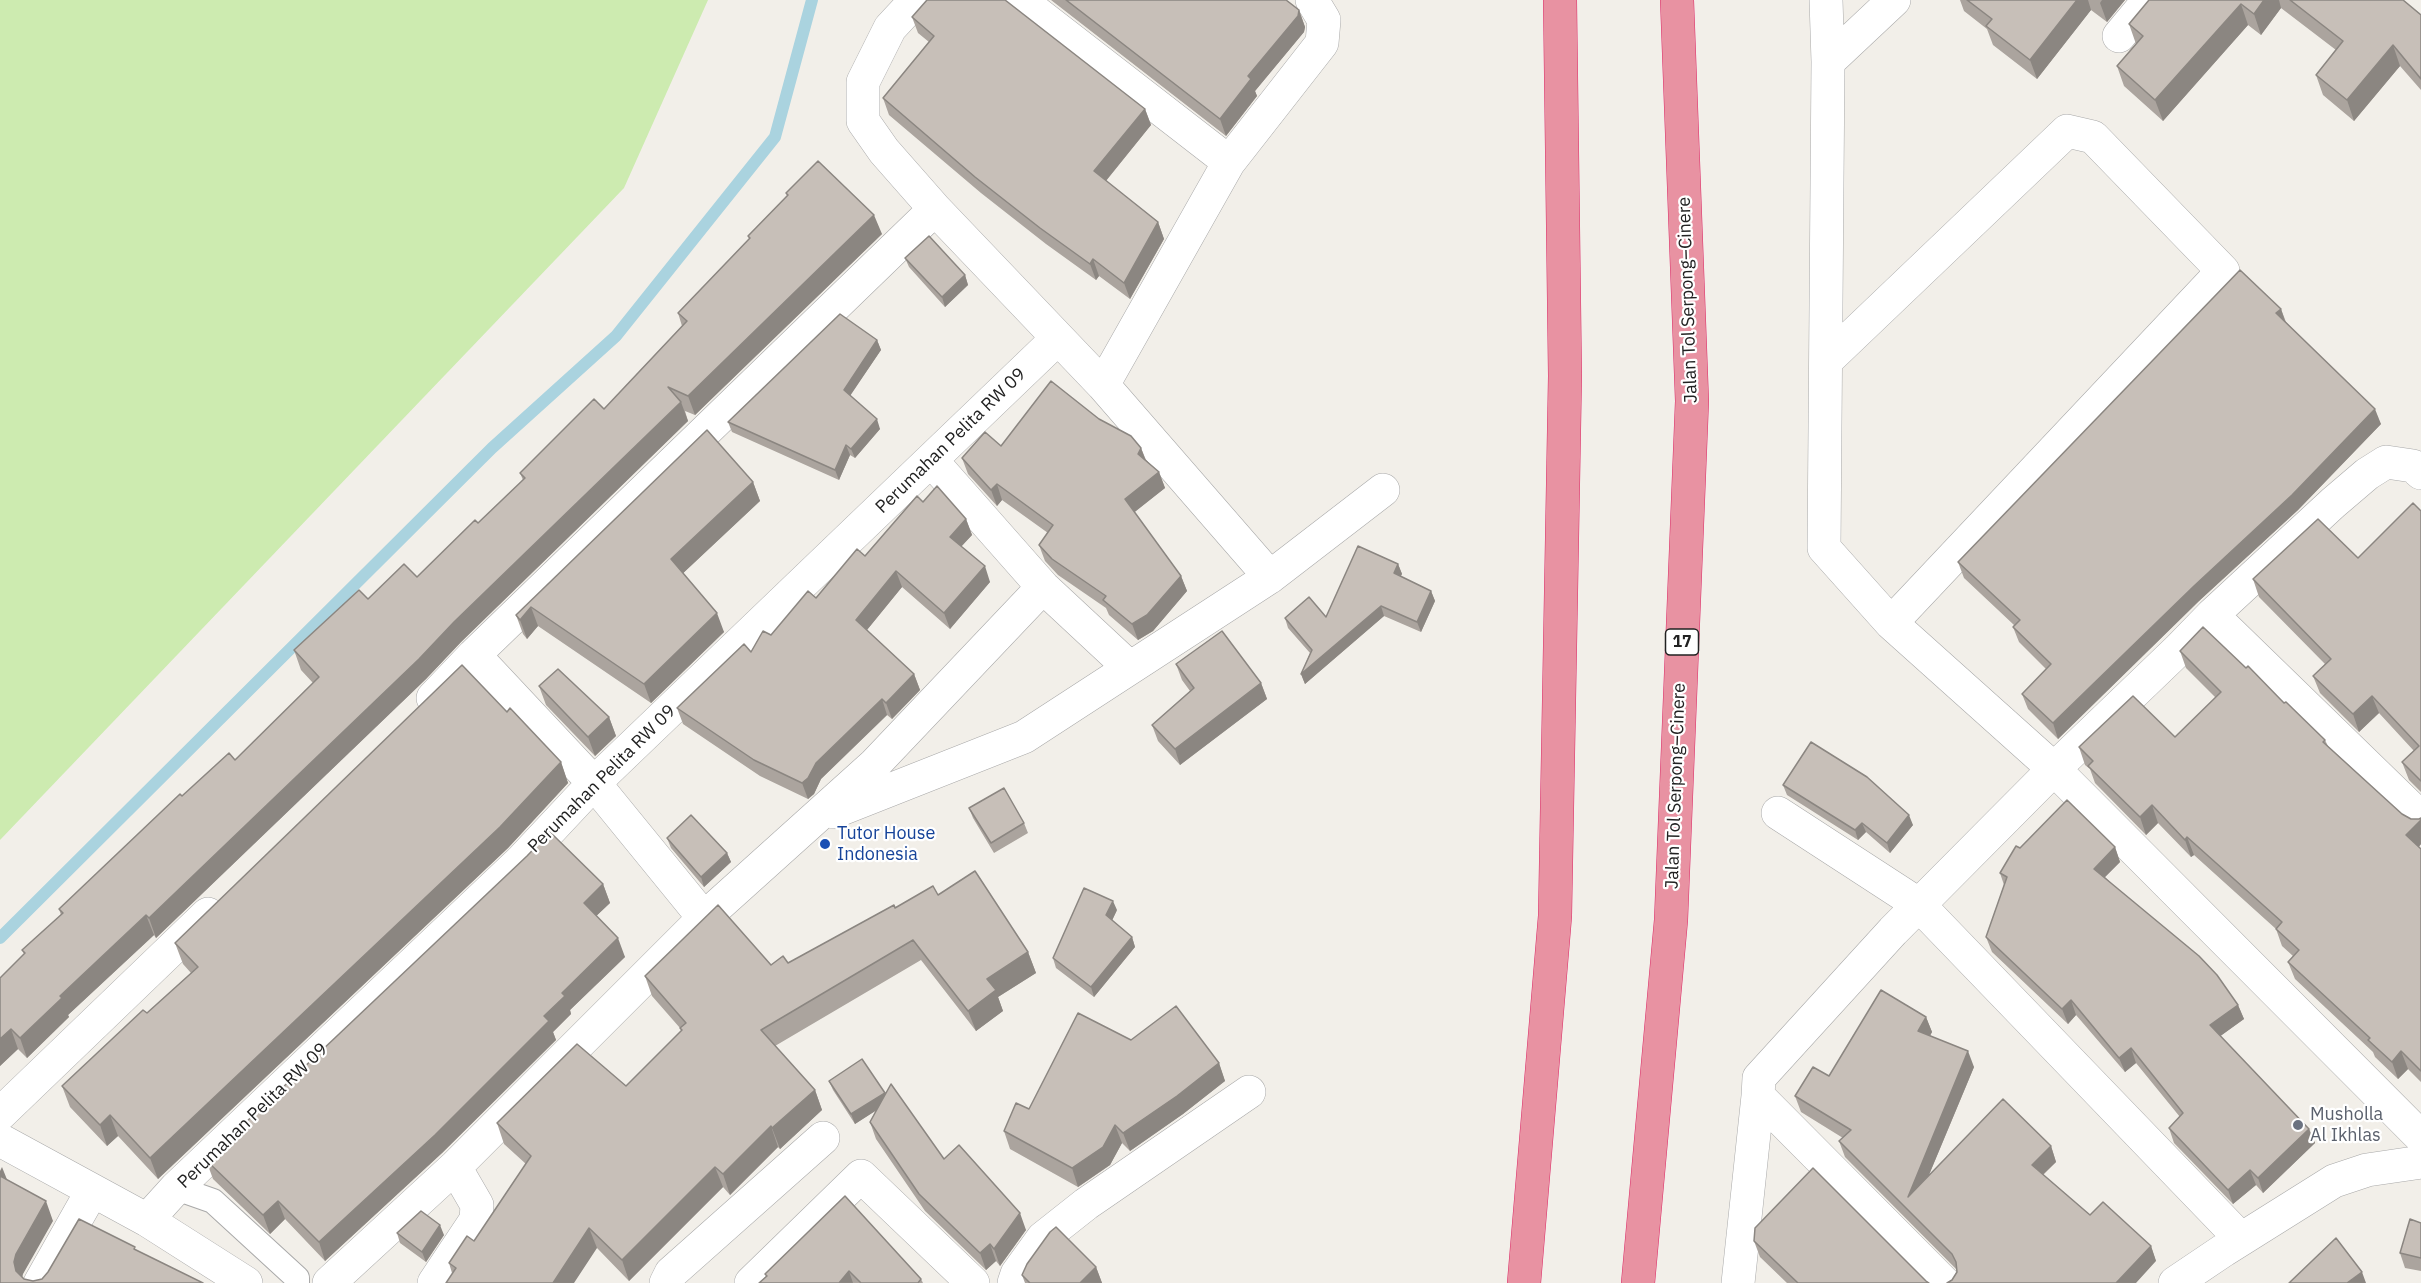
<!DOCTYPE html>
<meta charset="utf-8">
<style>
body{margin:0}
canvas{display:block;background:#f2efe9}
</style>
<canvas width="2421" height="1283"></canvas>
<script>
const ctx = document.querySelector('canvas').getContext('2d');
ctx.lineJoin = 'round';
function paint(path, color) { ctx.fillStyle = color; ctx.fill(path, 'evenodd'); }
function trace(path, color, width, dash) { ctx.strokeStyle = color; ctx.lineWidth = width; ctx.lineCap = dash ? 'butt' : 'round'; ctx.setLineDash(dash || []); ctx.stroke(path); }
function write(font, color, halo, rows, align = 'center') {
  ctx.font = font + ' "IBM Plex Sans",sans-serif'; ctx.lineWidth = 4.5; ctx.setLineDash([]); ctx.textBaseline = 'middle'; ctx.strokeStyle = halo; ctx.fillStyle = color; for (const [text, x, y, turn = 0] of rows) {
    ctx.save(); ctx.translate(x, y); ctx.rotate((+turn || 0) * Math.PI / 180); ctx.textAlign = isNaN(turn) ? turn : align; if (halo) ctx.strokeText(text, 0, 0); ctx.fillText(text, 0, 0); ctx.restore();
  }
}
const grass = new Path2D(`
 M0,0H708L624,188L0,840Z`);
const stream = new Path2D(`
 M0,938L492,448L616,336L775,137L812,0`);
const service = new Path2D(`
 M176,1188L213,1201L297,1278V1283`);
const minor = new Path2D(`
 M916,0L890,28L863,82V121L884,151L935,209L1103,385L1270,577
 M1020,0L1229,162
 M1826,0L1828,62L1824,548L1891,623L2054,769L2421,1137
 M2119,36L2149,0
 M1828,62L1894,0
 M1826,361L2067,131L2093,137L2223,271L1891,623
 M1103,385L1229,162L1322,43L1324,20L1312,0
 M931,460L1043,587L1130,668
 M2212,615L2421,818
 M474,655L594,783L704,918
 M433,698L474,655L935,209
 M834,812L1024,737L1270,577L1383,490
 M1778,813L1918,904L2241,1239
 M0,1114L208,914
 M0,1140L147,1220L246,1283
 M147,1220L176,1188L521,861L594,783L1058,338
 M40,1283L92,1191
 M329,1283L455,1167L704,918L874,765L1043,587
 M434,1283L476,1220L477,1205L455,1167
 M666,1283L671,1273L823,1138
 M751,1283L861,1176L973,1283
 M1014,1283L1017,1274L1043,1238L1086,1204L1249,1092
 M1738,1283L1758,1096
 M1944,1283L1758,1096L1759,1078L1893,931L2054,769L2178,650L2212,615L2333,503L2367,474L2386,462L2413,466L2421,473
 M2175,1283L2224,1250L2334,1181L2367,1170L2421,1162`);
const motorway = new Path2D(`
 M1524,1283L1555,916L1565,376L1560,0
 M1638,1283L1671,920L1692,401L1677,0`);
const wall = new Path2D(`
 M1051,0H1286L1299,10L1305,27L1304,32L1255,91L1257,96L1226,136Z
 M1960,0H2125L2107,22L2091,10L2037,79L1993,45L1987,29L1964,11Z
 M2149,0H2403L2421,15V90L2400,66L2354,121L2323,95L2316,75L2336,50L2281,8L2261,35L2248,25L2163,121L2124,86L2117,66L2136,44L2129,24Z
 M912,17L1145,109L1151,125L1106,181L1158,222L1164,239L1130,299L1099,276L1096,280L1046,244L981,193L889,115L883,98L929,42L918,33Z
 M786,193L882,234L695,415L685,411L688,421L461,642L426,679L156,938L154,935L68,1015L69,1017L27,1058L18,1049L0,1066V978L24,954L22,950L61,915L59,909L182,796L235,760L313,683L301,670L294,650L368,599L417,577L478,523L523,480L520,473L604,409L682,326L678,313L749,239L748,236L787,196Z
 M905,258L965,275L968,285L945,307L909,267Z
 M2281,309L2286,322L2381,424L2298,510L2199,601L2058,739L2028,709L2022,694L2046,669L2019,642L2013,627L2014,625L1964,578L1958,562Z
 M877,340L881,350L850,395L880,429L855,458L850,455L839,480L732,432L728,422Z
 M1099,419L1141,448L1146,460L1159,472L1165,488L1134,512L1181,576L1187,591L1153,631L1138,640L1109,615L1106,608L1058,575L1045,561L1039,545L1048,533L1002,500L997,506L968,474L962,458L1001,446Z
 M753,482L760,501L683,573L724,632L651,703L538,626L527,639L523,634L516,615Z
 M923,502L966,519L972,535L961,547L990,582L950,629L902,587L867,630L914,674L920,690L892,719L887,715L821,779L814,794L808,799L760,776L683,724L677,708L751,652L816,598L865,556Z
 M2421,511V792L2409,780L2402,762L2414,751L2379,713L2359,732L2320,693L2313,676L2325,664L2259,597L2253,579L2358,558Z
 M1398,564L1402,574L1400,576L1431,591L1435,601L1421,632L1384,616L1305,684L1301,674L1310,653L1288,628L1285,618L1326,617Z
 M2180,651L2246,668L2325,740L2328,746L2402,814L2411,819H2419L2421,818V844L2419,847L2421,849V1082L2408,1069L2398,1079L2375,1057L2373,1052L2295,979L2288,962L2293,956L2282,946L2276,929L2194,855L2191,857L2158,823L2146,835L2095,783L2090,769L2085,765L2079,747L2175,737L2216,698L2186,668Z
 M1176,664L1261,683L1267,699L1180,765L1158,741L1152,725L1190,691L1182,680Z
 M539,686L609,717L616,736L595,756L546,705Z
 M507,712L561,762L568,783L508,848L158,1179L118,1136L107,1146L70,1107L62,1086L147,1013L191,973L183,964L175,943Z
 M1783,785L1913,825L1890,853L1866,832L1858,840L1787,795Z
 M969,808L1024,823L1028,833L994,853L973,818Z
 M667,838L727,853L731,862L704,887L671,848Z
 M2115,847L2120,862L2105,877L2238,1005L2244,1019L2220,1036L2309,1129L2315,1143L2263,1193L2256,1185L2233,1204L2174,1143L2169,1128L2180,1117L2136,1063L2125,1072L2076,1015L2068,1024L1992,952L1986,937L2004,885L2000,873L2020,848Z
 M603,884L610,903L596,916L625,957L570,1010L571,1014L553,1032L556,1040L442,1153L325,1261L285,1219L270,1234L213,1179L206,1160Z
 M938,895L1028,952L1036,973L998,997L1003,1011L976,1031L921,960L775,1046L815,1090L822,1110L780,1149L778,1147L730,1195L723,1187L629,1281L597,1248L452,1273L449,1263L474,1241L526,1164L504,1144L497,1123L626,1086L681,1031L680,1028L652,996L645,976L788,963L895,908Z
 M1117,910L1112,920L1132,937L1135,947L1094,997L1056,968L1053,958Z
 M1926,1017L1932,1032L1930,1036L1974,1067L1929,1175L2051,1146L2056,1162L2043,1175L2090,1215L2151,1246L2156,1261L1952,1280L1957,1272L1956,1269L1845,1157L1839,1141L1843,1138L1801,1112L1795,1096Z
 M1131,1040L1219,1063L1225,1081L1183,1114L1130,1151L1122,1143L1110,1165L1078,1187L1010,1149L1004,1131L1029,1109Z
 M829,1081L885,1095L944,1159L1026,1230L1000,1266L996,1261L986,1270L925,1211L876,1139L870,1122L876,1110L855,1124L833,1090Z
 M845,1196L921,1279L923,1283H759L766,1276L765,1274Z
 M2421,1223V1271L2405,1268L2400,1253Z
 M397,1233L444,1235L426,1262L400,1243Z
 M1754,1241L1926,1281L1929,1283H1787L1760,1257Z
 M1096,1267L1102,1283H1025L1022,1275Z`);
const shadedWall = new Path2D(`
 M2077,0H2088L2091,10L2037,79L2030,60Z
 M2102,0H2125L2107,22L2100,3Z
 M2264,0H2279L2281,8L2261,35L2254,14Z
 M2241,4L2248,25L2163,121L2155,100Z
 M1299,10L1305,27L1304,32L1255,91L1257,96L1226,136L1220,119L1248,76Z
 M2393,45L2400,66L2354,121L2347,100Z
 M1145,109L1151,125L1100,188L1094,171Z
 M874,215L882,234L695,415L688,396Z
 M1158,222L1164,239L1130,299L1124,283Z
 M1093,259L1099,276L1096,280L1090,264Z
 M965,275L968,285L945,307L942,297Z
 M2281,309L2286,324L2276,313Z
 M877,340L881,350L848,399L844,390Z
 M681,402L688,421L461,642L426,679L156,938L149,918Z
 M2375,409L2381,424L2298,510L2199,601L2058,739L2053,723Z
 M877,419L880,429L855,458L851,449Z
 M846,445L850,455L839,480L835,470Z
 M1141,448L1147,464L1138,454Z
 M1159,472L1165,488L1131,515L1125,499Z
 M753,482L760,501L678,578L671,559Z
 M997,484L1002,500L997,506L991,490Z
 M966,519L972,535L955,553L950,537Z
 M1398,564L1402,574L1397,583L1394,573Z
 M985,566L990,582L950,629L944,613Z
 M896,571L902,587L862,636L856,620Z
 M1181,576L1187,591L1153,631L1138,640L1132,624Z
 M1431,591L1435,601L1421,632L1417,622Z
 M1381,606L1384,616L1305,684L1301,674Z
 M531,607L538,626L527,639L520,620Z
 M717,613L724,632L651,703L644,684Z
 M914,674L920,690L892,719L886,703Z
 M1261,683L1267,699L1180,765L1175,749Z
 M2372,696L2379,713L2359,732L2353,714Z
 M882,699L887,715L821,779L814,794L808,799L802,783L816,763Z
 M609,717L616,736L595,756L588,737Z
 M561,762L568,783L508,848L158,1179L150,1158Z
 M2152,805L2158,823L2146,835L2140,817Z
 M1909,815L1913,825L1890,853L1887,843Z
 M2421,820V844L2413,853L2406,835Z
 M1862,823L1866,832L1858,840L1855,830Z
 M2187,837L2194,855L2191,857L2185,840Z
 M2115,847L2120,862L2099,883L2094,869Z
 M727,853L731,862L704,887L701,877Z
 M603,884L610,903L590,922L584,903Z
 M1113,901L1117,910L1110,925L1106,915Z
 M146,915L154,935L68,1015L69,1017L27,1058L20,1038L60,996Z
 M1132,937L1135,947L1094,997L1091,987Z
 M618,938L625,957L570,1010L571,1014L553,1032L556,1040L442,1153L325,1261L319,1242L562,993Z
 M1028,952L1036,973L998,997L1003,1011L976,1031L968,1011L987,979Z
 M2071,1000L2076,1015L2068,1024L2062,1009Z
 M2238,1005L2244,1019L2215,1040L2210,1025Z
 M1926,1017L1932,1032L1924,1046L1918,1031Z
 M11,1029L18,1049L0,1066V1039Z
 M2131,1048L2136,1063L2125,1072L2119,1058Z
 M1968,1051L1974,1067L1913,1213L1908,1197Z
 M2401,1051L2408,1069L2398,1079L2392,1062Z
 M1219,1063L1225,1081L1183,1114L1130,1151L1123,1133Z
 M815,1090L822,1110L780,1149L772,1128Z
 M885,1093L888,1103L855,1124L851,1114Z
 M110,1115L118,1136L107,1146L100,1125Z
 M1115,1125L1122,1143L1110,1165L1078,1187L1072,1168Z
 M771,1126L778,1147L730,1195L723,1174Z
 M2309,1129L2315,1143L2263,1193L2258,1178Z
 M2051,1146L2056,1162L2037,1180L2032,1165Z
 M2,1167L10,1187L0,1180V1171Z
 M715,1167L723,1187L629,1281L622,1260Z
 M2250,1170L2256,1185L2233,1204L2228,1190Z
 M46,1201L53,1221L23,1274L21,1283L16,1271L14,1262L16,1254Z
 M278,1201L285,1219L270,1234L263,1215Z
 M1020,1213L1026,1230L1000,1266L994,1249Z
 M440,1225L444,1235L426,1262L422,1252Z
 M589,1228L597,1248L574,1283H553Z
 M990,1244L996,1261L986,1270L980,1253Z
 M2151,1246L2156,1261L2136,1283H2116Z
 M1096,1267L1102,1283H1080Z
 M849,1271L853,1283H839Z
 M2362,1272L2366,1283H2347Z`);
const building = new Path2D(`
 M927,0H1005L1145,109L1094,171L1158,222L1124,283L1093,259L1090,264L1040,228L975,177L883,98L934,36L912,17Z
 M1066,0H1286L1299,10L1298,16L1248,76L1251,79L1220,119Z
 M1967,0H2077L2030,60L1986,26L1992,19Z
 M2149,0H2264L2254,14L2241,4L2155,100L2117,66L2143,36L2129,24Z
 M2290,0H2403L2421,15V79L2393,45L2347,100L2316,75L2343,41Z
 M818,161L874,215L688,396L668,387L681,402L454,622L419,659L149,918L146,915L60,996L62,998L20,1038L11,1029L0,1039V978L25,953L22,950L63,913L59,909L180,794L182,796L229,753L235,760L319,677L294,650L359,590L368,599L404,564L417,577L475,520L478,523L525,478L520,473L594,399L604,409L687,321L678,313L750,238L748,236L788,195L786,193Z
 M929,236L965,275L942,297L905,258Z
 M2240,270L2281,309L2276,313L2375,409L2292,495L2194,586L2053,723L2022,694L2051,664L2013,627L2020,620L1958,562Z
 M840,314L877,340L844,390L877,419L851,449L846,445L835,470L728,422Z
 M1051,381L1099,419L1131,436L1141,448L1138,454L1159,472L1125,499L1181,576L1147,615L1132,624L1103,600L1106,596L1052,559L1039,545L1053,525L997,484L991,490L962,458L985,432L1001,446Z
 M707,430L753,482L671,559L717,613L644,684L531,607L520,620L516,615Z
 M937,486L966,519L950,537L985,566L944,613L896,571L856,620L914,674L886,703L882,699L816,763L808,778L802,783L754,760L677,708L744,644L751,652L763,631L771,635L808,591L816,598L857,549L865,556L917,496L923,502Z
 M2413,503L2421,511V781L2402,762L2419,746L2372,696L2353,714L2313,676L2331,659L2253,579L2318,519L2358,558Z
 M1358,546L1398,564L1394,573L1431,591L1417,622L1381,606L1301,674L1312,650L1285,618L1309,597L1326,617Z
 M2203,627L2246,668L2248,666L2284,703L2286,702L2325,740L2323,742L2402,814L2411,819H2419L2421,818V820L2406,835L2421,849V1071L2401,1051L2392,1062L2368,1040L2370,1038L2288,962L2299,950L2276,929L2282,922L2187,837L2185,840L2152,805L2140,817L2088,766L2093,761L2079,747L2133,696L2175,737L2221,692L2180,651Z
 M1222,631L1261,683L1175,749L1152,725L1194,688L1176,664Z
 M462,665L507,712L510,708L561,762L500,827L150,1158L110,1115L100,1125L62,1086L143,1010L147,1013L198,967L175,943Z
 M558,669L609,717L588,737L539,686Z
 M1811,742L1867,777L1909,815L1887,843L1862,823L1855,830L1783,785Z
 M1004,788L1024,823L991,843L969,808Z
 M2067,800L2115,847L2094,869L2199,956L2217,975L2238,1005L2210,1025L2309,1129L2258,1178L2250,1170L2228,1190L2169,1128L2183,1113L2131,1048L2119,1058L2071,1000L2062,1009L1986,937L2007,877L2000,873L2016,846L2020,848Z
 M691,815L727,853L701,877L667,838Z
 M550,832L603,884L584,903L618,938L562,993L565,996L544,1016L549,1021L435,1135L319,1242L278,1201L263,1215L206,1160L527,856Z
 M975,871L1028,952L987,979L996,990L968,1011L913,940L761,1030L815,1090L772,1128L771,1126L723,1174L715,1167L622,1260L589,1228L553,1283H446L456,1268L449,1263L467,1236L474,1241L531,1156L497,1123L577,1044L626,1086L682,1030L680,1028L686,1023L645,976L718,905L771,965L783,956L788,963L894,905L895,908L933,886L938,895Z
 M1084,888L1113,901L1106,915L1132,937L1091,987L1053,958Z
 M1881,990L1926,1017L1918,1031L1968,1051L1908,1197L2003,1099L2051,1146L2032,1165L2090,1215L2103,1202L2151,1246L2116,1283H1947L1952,1280L1957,1272L1956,1262L1952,1254L1839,1141L1851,1130L1795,1096L1813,1067L1829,1076Z
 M1176,1006L1219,1063L1177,1096L1123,1133L1115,1125L1103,1147L1072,1168L1004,1131L1016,1103L1029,1109L1078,1013L1131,1040Z
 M862,1059L885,1093L851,1114L829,1081Z
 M891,1084L944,1159L959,1145L1020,1213L994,1249L990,1244L980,1253L919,1194L870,1122Z
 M1813,1168L1926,1281L1929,1283H1798L1754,1241L1755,1228Z
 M0,1176L46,1201L16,1254L14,1262L16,1271L24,1279L33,1281L42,1279L48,1272L79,1219L135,1247L134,1249L203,1283H0Z
 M845,1196L921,1279L918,1283H861L849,1271L839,1283H759L767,1276L765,1274Z
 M421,1211L440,1225L422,1252L397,1233Z
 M2410,1219L2421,1223V1258L2400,1253Z
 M1056,1227L1096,1267L1080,1283H1030L1022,1275L1027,1264L1050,1232Z
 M2336,1238L2362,1272L2347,1283H2289Z`);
const markers = [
 [825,844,6,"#1a4fb4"],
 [2298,1125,6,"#6b7280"]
];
const shields = [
 [1682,642,33]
];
const shieldNames = [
 ["17",1682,642]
];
const streetNames = [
 ["Jalan Tol Serpong–Cinere",1688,300,-92],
 ["Perumahan Pelita RW 09",951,441,-44],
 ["Perumahan Pelita RW 09",602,779,-45],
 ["Jalan Tol Serpong–Cinere",1676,786,-88],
 ["Perumahan Pelita RW 09",253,1116,-44]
];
const transitNames = [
 ["Tutor House",837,834],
 ["Indonesia",837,855]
];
const worshipNames = [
 ["Musholla",2310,1115],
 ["Al Ikhlas",2310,1136]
];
paint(grass, '#cdebb0');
trace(stream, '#aad3df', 12);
trace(service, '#a9a9a9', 26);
trace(minor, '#a9a9a9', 34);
trace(motorway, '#dc2a67', 34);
trace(service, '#fff', 24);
trace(minor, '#fff', 33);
trace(motorway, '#e892a2', 33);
paint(wall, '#aba49e');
paint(shadedWall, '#8b8681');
paint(building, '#c7bfb8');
trace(building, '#8b8681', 1.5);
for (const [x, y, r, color] of markers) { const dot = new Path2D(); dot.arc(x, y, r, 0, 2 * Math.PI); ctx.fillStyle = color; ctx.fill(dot); trace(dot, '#fff', 2); }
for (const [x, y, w] of shields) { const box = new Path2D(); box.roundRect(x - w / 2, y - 13, w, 26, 4.5); ctx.fillStyle = '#fff'; ctx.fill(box); trace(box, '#222', 1.5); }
write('bold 16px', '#222', null, shieldNames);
write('18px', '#222', '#fff', streetNames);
write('18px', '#164399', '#fff', transitNames, 'left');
write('18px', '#5b616d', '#fff', worshipNames, 'left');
</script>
